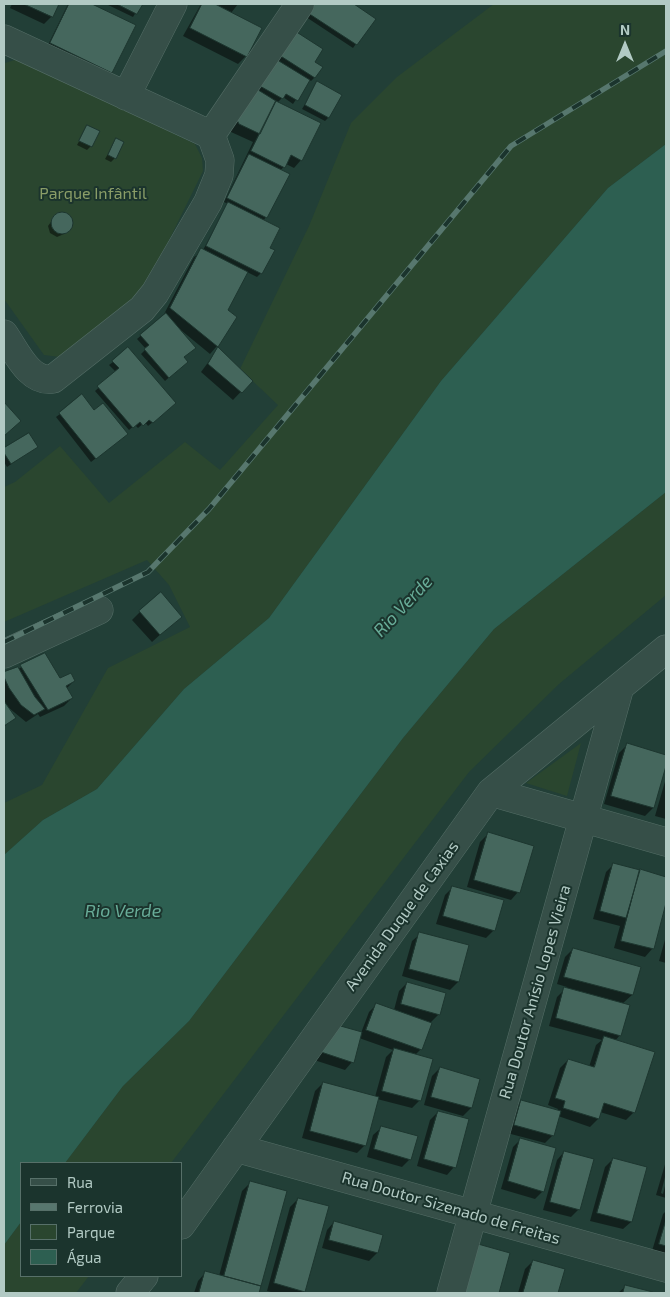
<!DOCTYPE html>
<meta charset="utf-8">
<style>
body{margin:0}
#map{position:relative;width:670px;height:1297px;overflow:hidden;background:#223f37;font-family:"Exo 2",sans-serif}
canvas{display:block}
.frame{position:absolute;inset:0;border:5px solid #b2cac4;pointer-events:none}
.legend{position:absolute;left:20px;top:1162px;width:162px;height:115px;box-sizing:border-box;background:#1b342d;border:1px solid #577069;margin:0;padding:6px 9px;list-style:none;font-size:15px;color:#b2cac4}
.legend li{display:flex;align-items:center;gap:10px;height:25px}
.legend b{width:25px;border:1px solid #577069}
.north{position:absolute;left:600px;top:20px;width:50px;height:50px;-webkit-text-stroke:4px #1b342d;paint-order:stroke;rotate:0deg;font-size:14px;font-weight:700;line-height:20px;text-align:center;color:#b2cac4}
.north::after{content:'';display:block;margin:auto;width:18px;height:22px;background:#b2cac4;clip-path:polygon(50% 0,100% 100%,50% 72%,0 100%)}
</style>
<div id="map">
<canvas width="670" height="1297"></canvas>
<div class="frame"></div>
<ul class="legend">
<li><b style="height:6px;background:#364f48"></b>Rua</li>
<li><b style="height:6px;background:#57776e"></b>Ferrovia</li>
<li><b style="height:14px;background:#2a462f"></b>Parque</li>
<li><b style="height:14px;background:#2d5f51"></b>Água</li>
</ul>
<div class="north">N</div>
</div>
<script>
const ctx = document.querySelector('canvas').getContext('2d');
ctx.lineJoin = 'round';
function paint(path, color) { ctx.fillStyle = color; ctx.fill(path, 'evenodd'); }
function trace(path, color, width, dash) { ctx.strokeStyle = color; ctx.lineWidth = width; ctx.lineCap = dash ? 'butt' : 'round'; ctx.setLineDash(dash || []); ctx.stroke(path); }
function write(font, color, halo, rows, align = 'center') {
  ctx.font = font + ' "Exo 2",sans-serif'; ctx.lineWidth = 4; ctx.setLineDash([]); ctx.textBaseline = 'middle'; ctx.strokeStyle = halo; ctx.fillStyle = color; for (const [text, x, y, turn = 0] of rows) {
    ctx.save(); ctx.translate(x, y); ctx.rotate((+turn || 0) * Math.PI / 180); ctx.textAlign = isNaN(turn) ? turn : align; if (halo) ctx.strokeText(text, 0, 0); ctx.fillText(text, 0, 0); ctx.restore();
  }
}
const green = new Path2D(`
 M494,4H666V144L608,188L441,381L269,618L184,689L97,789L43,820L4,855V803L42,785L108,668L190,627L169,585L147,560L4,622V487L15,482L60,446L109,503L185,442L220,470L278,405L240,369L309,226L351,123L397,77Z
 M21,58L195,144L202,158L203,171L143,293L60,357L44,355L4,299V66L5,63Z
 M666,492V595L559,684L469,772L171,1163H65L123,1086L189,1021L403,738L494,629Z
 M581,743L567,796L526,783Z
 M21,1222V1276H89L76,1293H4V1245Z`);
const water = new Path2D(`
 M666,144V492L494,629L403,738L189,1021L123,1086L65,1163H21V1222L4,1245V855L43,820L97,789L184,689L269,618L441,381L608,188Z`);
const shadow = new Path2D(`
 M12,4H57L52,16L44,24L10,8Z
 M68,4H89L134,26L107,76L47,47Z
 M106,4H141L133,17Z
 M201,4H238L231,13L246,56L238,64L183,36Z
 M314,4H355L353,5L374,19L353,48L306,17Z
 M291,36L313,62L321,67L314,78L311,81L309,80L293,104L283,97L278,102L319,124L301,160L294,168L286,164L280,171L266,217L263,221L268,248L261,273L257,277L247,272L227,310L217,346L210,354L182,331L183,365L165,381L141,354L146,349L137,339L163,316L194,257L203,250L228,204L224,202L253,142L231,132L228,125Z
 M318,83L328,118L325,121L302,109Z
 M87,127L91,146L87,150L77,145Z
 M116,140L115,158L111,162L105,159Z
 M63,213L70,216L72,223L64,234L57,237L50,233L48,226L56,215Z
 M218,349L251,381L233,400L201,372Z
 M113,362L171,407L148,426L145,422L138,428L135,425L129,430L95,391L116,372L109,365Z
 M94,412L122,438L91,462L56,417L60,414Z
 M28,434L36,447L7,467L4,462V450Z
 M140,612L172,624L152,642L132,620Z
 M45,655L59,680L74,681L66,689L72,698L64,706L40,717L38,714L26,722L9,708L14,717L4,727V674L18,669Z
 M627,745L666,756L653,808L645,816L604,804L619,753Z
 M666,778V819L655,816Z
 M488,834L518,892L511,900L467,887L480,842Z
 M614,864L666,878V899L652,949L645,957L614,948L620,926L593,919L606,872Z
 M453,887L494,930L486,938L436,924L445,895Z
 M420,934L458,982L450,990L402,976L412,941Z
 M666,936V963L659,961Z
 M573,949L632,995L622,1004L620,1035L615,1041L634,1112L626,1120L600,1112L598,1119L590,1127L558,1116L553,1135L545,1143L507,1133L513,1109L521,1101L557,1111L558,1109L548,1105L560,1068L568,1060L589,1067L596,1045L602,1040L549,1026L557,997L567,987L557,984L565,957Z
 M407,983L439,1014L430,1023L421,1049L415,1055L419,1101L412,1108L377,1099L365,1145L357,1153L302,1138L315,1091L323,1083L375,1097L386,1057L393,1050L359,1038L352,1062L345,1070L311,1059L330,1035L361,1033L369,1012L377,1004L394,1010L399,991Z
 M440,1068L471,1108L463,1116L424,1105L432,1076Z
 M438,1112L454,1167L447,1175L417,1166L430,1120Z
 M381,1128L410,1159L402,1167L367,1157L373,1135Z
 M521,1139L543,1191L535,1199L501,1189L513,1147Z
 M564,1152L579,1209L571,1217L543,1210L557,1160Z
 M613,1159L631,1222L623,1229L590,1221L605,1167Z
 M666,1161V1173L661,1193L663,1194L666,1182V1198L656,1195Z
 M250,1183L285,1192L258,1293H194L198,1281L205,1273L219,1276L242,1191Z
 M298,1199L304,1291L302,1293H275L267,1291L290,1207Z
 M666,1211V1255L652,1251L663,1214Z
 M334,1222L382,1236L377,1253L369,1261L322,1248L327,1230Z
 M533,1261L564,1270L557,1293H518L525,1269Z
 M626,1286L652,1293H618Z`);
const building = new Path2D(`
 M24,4H59L53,17Z
 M69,4H92L136,25L112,73L50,43Z
 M117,4H143L137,14Z
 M202,4H215L262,28L247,57L190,28Z
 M314,4H354L376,19L357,45L308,13Z
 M295,31L323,49L315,62L323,67L315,78L279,55Z
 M274,58L310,80L298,101L286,94L283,99L258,85Z
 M317,81L342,95L329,118L305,105Z
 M255,88L276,101L260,134L239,124L235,116Z
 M276,101L321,123L302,161L291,155L285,168L251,151Z
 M87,125L100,131L92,147L79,141Z
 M116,138L124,142L116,159L108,155Z
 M249,154L290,174L267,218L227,198Z
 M228,202L280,228L270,248L275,250L262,274L206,246Z
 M51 223a11 11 0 1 1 22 0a11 11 0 1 1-22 0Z
 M201,248L248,272L228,310L237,317L218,347L170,308Z
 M166,313L196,348L184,357L188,362L169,378L144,349L149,345L140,335Z
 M128,347L176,403L153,423L149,420L143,426L140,422L133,428L97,386L119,368L112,361Z
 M218,347L253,381L242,393L208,364Z
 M82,394L94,410L103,403L128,434L96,459L59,413Z
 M4,402L21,421L4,436Z
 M29,433L38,447L11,464L4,453V448Z
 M161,592L182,617L160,635L139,611Z
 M45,653L60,678L71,673L75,681L66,686L73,698L48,710L20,665Z
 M18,667L35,697L45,709L34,715L21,705L9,688L4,677V672Z
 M4,701L16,718L4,726Z
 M627,743L666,755V766L654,808L611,796Z
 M488,832L534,846L520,893L474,880Z
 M613,863L640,870L626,918L600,911Z
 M640,869L666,877V903L654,949L621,941Z
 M452,886L504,900L495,931L443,916Z
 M419,932L469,945L459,982L409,969Z
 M573,948L641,967L633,995L564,977Z
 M407,982L446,993L440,1015L401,1004Z
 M564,987L630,1005L621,1036L556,1018Z
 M376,1003L432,1023L422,1050L366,1030Z
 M337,1025L362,1032L354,1063L318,1051Z
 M604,1036L655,1052L635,1113L604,1103L599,1119L563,1108L565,1101L555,1098L568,1059L594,1067Z
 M394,1048L433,1059L421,1101L382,1091Z
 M440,1067L480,1079L472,1108L431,1097Z
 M323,1082L379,1097L366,1146L310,1131Z
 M521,1100L561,1111L554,1136L514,1125Z
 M438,1111L469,1119L456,1168L424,1159Z
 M381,1126L418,1136L411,1160L374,1149Z
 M520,1138L556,1148L544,1192L508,1181Z
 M564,1151L594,1159L580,1210L550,1202Z
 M613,1158L647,1167L632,1222L597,1213Z
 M250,1181L287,1191L261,1286L224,1276Z
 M298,1198L329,1206L305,1292L274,1283Z
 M666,1220V1246L659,1244Z
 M334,1221L383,1235L378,1253L329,1240Z
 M478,1244L510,1253L499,1293H464Z
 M533,1260L565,1269L558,1293H523Z
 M205,1271L261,1286L259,1293H199Z
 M625,1285L653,1292V1293H623Z`);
const minor = new Path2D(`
 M4,39L211,135
 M126,96L173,4
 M211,135L300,4
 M4,334C16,351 29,383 53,379L142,309L155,293L208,202L219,175L220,160L211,135
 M4,654L99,610
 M491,792L666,842
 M236,1148L666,1268
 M181,1225L491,792L666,649
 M130,1293L144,1276
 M451,1293L619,690`);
const rail = new Path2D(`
 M4,642L148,572L209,509L511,146L666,51`);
const parkNames = [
 ["Parque Infântil",93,194]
];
const streetNames = [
 ["Avenida Duque de Caxias",402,916,-54],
 ["Rua Doutor Anísio Lopes Vieira",535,992,-74],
 ["Rua Doutor Sizenado de Freitas",451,1208,16]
];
const waterNames = [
 ["Rio Verde",403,606,-47],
 ["Rio Verde",123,911]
];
paint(green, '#2a462f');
paint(water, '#2d5f51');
paint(shadow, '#0007');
paint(building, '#45675d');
trace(building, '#1d362f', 1);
trace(minor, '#546d66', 29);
trace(minor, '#364f48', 28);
trace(rail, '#57776e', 5.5);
trace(rail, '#1b342d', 4, [11]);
write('16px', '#8a9d67', '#1b342d', parkNames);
write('16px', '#b2cac4', '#1b342d', streetNames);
write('italic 18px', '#68ac98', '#1b342d', waterNames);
</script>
